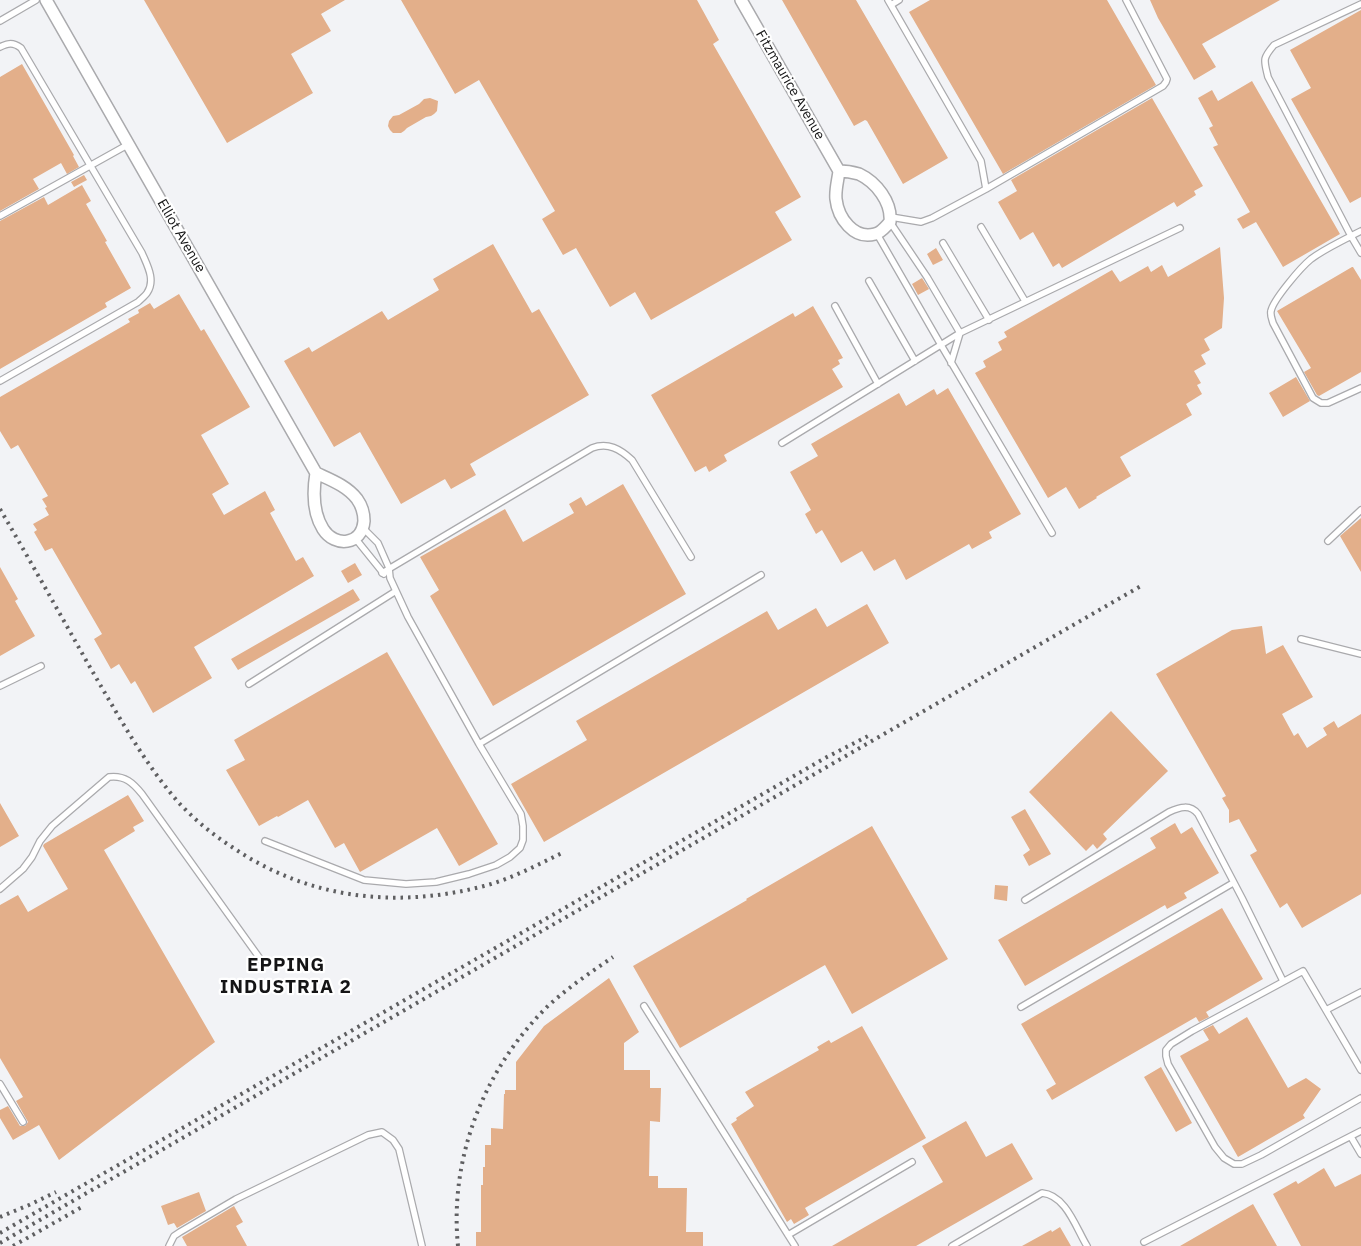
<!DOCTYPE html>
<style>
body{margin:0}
canvas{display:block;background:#f2f3f6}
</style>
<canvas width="1361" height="1246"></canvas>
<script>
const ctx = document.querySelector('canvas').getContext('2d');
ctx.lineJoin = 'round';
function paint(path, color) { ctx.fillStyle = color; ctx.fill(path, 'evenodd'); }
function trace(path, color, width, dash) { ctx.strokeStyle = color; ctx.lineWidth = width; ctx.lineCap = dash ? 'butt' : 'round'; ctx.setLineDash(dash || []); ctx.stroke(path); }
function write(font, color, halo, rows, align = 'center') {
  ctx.font = font + ' "IBM Plex Sans",sans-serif'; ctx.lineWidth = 4.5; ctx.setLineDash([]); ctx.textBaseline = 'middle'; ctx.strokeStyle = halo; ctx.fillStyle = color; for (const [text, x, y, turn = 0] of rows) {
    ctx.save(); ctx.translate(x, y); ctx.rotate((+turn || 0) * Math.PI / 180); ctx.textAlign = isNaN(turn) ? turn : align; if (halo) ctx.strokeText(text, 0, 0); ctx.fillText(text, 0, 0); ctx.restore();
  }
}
const building = new Path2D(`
 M144,0H345L321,14L331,31L291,54L313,93L227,143Z
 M401,0H697L719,40L713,44L801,197L775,212L792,240L651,320L635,292L610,307L576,248L563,255L542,219L555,211L479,80L455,94Z
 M782,0H856L948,158L903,184L867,121L865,120L854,126Z
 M930,0H1107L1156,85L1003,174L909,12Z
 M1150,0H1280L1202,44L1216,67L1194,80L1158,18Z
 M1361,10V197L1350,203L1291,99L1311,88L1290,50Z
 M22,64L74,155L73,156L79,167L67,174L61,163L33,179L39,189L0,211V77Z
 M1252,81L1340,234L1283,267L1256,222L1243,229L1237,219L1250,212L1213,147L1218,145L1209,128L1213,126L1198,98L1212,90L1218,101Z
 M430,98L438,101L437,111L434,114L431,116L426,117L407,128L404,131L401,133H393L390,130L388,126L389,121L393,116L399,115L419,104L424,99Z
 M1152,98L1203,186L1194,191L1196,195L1177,207L1174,202L1062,268L1059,263L1053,267L1033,232L1020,240L998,202L1017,191L1011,180Z
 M84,175L87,180L74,187L71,182Z
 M82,185L91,201L86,204L107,241L105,242L131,288L105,303L107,307L0,369V221L44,197L48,205Z
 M493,244L532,313L539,309L589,395L470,464L476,475L451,489L445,479L401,504L360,432L334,447L284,361L309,347L312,352L382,311L388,320L439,290L433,279Z
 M1220,247L1224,298L1222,328L1204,339L1210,350L1201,355L1206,364L1194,371L1201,383L1197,385L1202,394L1186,404L1192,415L1120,457L1131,476L1096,497L1097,498L1079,509L1066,487L1048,498L975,373L986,367L983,361L1002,350L998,342L1007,337L1004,332L1112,270L1120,282L1148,266L1151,272L1162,265L1168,277Z
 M936,248L943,260L933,265L927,254Z
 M1352,267H1353L1361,280V372L1319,396L1317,395L1304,372L1311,368L1277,311Z
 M922,278L929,289L918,295L912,284Z
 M179,294L201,331L204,329L250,407L201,435L229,484L212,494L224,515L265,491L275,510L270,513L296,561L303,557L314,576L194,647L212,678L153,713L135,681L131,684L119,664L111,669L94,639L102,634L52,548L45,551L34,532L37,530L33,524L49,515L45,508L47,507L42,499L48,496L18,445L11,449L0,431V397L130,322L128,319L139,313L138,310L150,303L154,309Z
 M813,306L843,358L838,360L840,364L832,369L843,387L724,455L727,461L709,472L706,466L695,472L651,395L793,313L795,317Z
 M1296,377L1310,401L1283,417L1269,393Z
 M948,388L1021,514L989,532L992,538L972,549L969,544L906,580L895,559L874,571L862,551L841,563L822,530L816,534L805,514L811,510L790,472L818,456L811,444L899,393L906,406L934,389L937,395Z
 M623,484L686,594L493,706L430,596L439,590L420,557L505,509L523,542L574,513L569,504L581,497L586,506Z
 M1361,518V572L1340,536Z
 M355,563L362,575L348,583L341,571Z
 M0,567L18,599L15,601L35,636L0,656Z
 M353,589L360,600L238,670L231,659Z
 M867,604L889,643L544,842L511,784L587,740L576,721L767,611L778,630L816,608L827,627Z
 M1262,626L1266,654L1283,645L1313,697L1282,714L1294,736L1298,733L1307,748L1327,735L1323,728L1334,721L1338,728L1361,714V894L1302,928L1287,903L1280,908L1250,855L1257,851L1239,819L1229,823V810L1222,798L1226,796L1156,674L1232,630Z
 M387,652L498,844L459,866L437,828L360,872L344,843L335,848L308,800L278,817L277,816L259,826L226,770L245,760L234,740Z
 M1111,711L1168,771L1103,834L1107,839L1097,849L1093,844L1086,851L1029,792Z
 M128,795L144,821L133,827L135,831L104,850L215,1042L59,1160L39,1125L13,1140L0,1118V1110L8,1106L20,1126H25L28,1122L16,1101L23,1097L0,1058V905L18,895L28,912L68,889L43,846L44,844Z
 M0,803L19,836L0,847Z
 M1025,809L1051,854L1029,866L1023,855L1030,850L1011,817Z
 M1175,823L1181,834L1192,827L1219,873L1184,893L1187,898L1167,909L1165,905L1025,986L998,940L1156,848L1150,838Z
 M872,826L948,959L852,1014L825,965L680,1048L633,966L747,900L746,899Z
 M995,885L1008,886L1007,901L994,899Z
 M1222,908L1263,979L1206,1012L1209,1017L1199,1022L1196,1017L1052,1100L1046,1090L1056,1084L1021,1024Z
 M609,978L639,1032L624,1043V1070H650V1088H661L660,1122L650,1121L649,1176H658V1188H687L686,1232H703V1246H476V1232H481V1185H483V1167H485V1145H491V1128L503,1129L504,1094H505V1090H516V1062L544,1026Z
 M1247,1017L1288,1088L1306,1078L1321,1089L1303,1115L1305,1118L1238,1157L1180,1056L1209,1040L1203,1030L1213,1025L1219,1034Z
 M862,1026L926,1138L805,1208L809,1215L794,1224L791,1219L787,1222L731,1124L737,1120L736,1118L754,1106L745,1092L819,1050L817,1047L829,1040L831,1043Z
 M1161,1067L1192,1123L1176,1132L1144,1077Z
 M966,1121L986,1157L1012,1143L1033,1179L916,1246H832L943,1182L922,1146Z
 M1324,1168L1335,1187L1361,1174V1246H1301L1273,1194L1296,1181L1298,1184Z
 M199,1192L206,1211L177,1228L174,1223L168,1225L161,1206Z
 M1253,1204L1277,1246H1180Z
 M234,1206L243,1222L236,1226L247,1246H187L182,1237Z
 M1060,1227L1071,1246H1022L1051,1230L1052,1232Z`);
const lane = new Path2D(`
 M888,0L981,161L986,189
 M1361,4L1274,45C1262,59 1264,60 1268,77L1351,236L1361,231
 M891,5L899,0
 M0,21L36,0
 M0,47C8,43 13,42 21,48L142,253C147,265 156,280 147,293C145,296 141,299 138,302L0,381
 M0,216L129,144
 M891,217L921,222L932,218L986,189L1163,86L1166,82L1167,79L1126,0
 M890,222L927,277L960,333L951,363
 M981,227L1025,301
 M877,234L941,345L1052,533
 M943,243L989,320
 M1361,253L1351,236C1338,243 1323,250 1311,259C1301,267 1273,300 1271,311C1270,315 1272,319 1273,323L1313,398L1321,403H1328L1361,388
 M869,281L915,361
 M835,306L878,384
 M782,443L960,333L1180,228
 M355,538L384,574
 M1328,541L1361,510
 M382,573L592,448C608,442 620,449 632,460L691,557
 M1301,639L1361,654
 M249,684L396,591
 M0,686L41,666
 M479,744L761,575
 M265,841L364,880L406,884L436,882L469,874L496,865L510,857L520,848L523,840V826L521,814L479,744L408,617L390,578L389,568L378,543L363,528
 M0,889L23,869L32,857L40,841L52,826L109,777C125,775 133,783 142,794L261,960
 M1025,900L1169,812C1180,807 1190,804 1198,814L1242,898L1283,981
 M644,1006L795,1246
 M1021,1007L1233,883
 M1326,1010L1361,992
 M1361,1070L1303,971L1192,1031L1171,1044L1166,1050V1056L1168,1064L1215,1147L1224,1158L1234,1164H1242L1261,1155L1361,1098
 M0,1084L23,1122
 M1351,1137L1361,1154
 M788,1235L912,1162
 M1144,1242L1361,1131
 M169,1246L174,1236L180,1232L236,1199L368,1135L382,1132L393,1140L399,1149L422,1246
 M952,1246L1042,1193C1066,1195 1076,1228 1087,1246`);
const street = new Path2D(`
 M46,0L316,473
 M741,0L839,171
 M839,171C846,171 852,172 859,174C876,182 892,202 890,222C886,226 881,233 875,234C854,240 838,218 836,199C835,190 838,180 839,171Z
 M316,473C331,480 347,486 357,499C362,506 364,513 364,521C362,545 335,548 323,529C313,513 313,491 316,473Z`);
const rail = new Path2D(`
 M0,509C31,562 61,616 91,669C118,715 144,763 179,803C195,820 213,835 232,847C308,899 396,909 484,886C511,879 537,865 562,853
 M0,1217L29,1205L56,1192
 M0,1233L827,757L872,734
 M0,1243L1141,586
 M13,1246L82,1207
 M458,1246C449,1157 485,1067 549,1005C569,987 591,972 613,957`);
const streetNames = [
 ["Fitzmaurice Avenue",790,85,60],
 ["Elliot Avenue",181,236,60]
];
const districtNames = [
 ["EPPING",286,966],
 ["INDUSTRIA 2",286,988]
];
paint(building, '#e3af8a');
trace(lane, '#aaaaad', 8);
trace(street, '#aaaaad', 14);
trace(lane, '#fff', 5.5);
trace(street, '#fff', 11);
trace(rail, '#5f5f61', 4, [2.5, 5]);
write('14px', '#151516', '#fff', streetNames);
ctx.letterSpacing = '1px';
write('bold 19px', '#151516', '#fff', districtNames);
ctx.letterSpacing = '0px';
</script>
